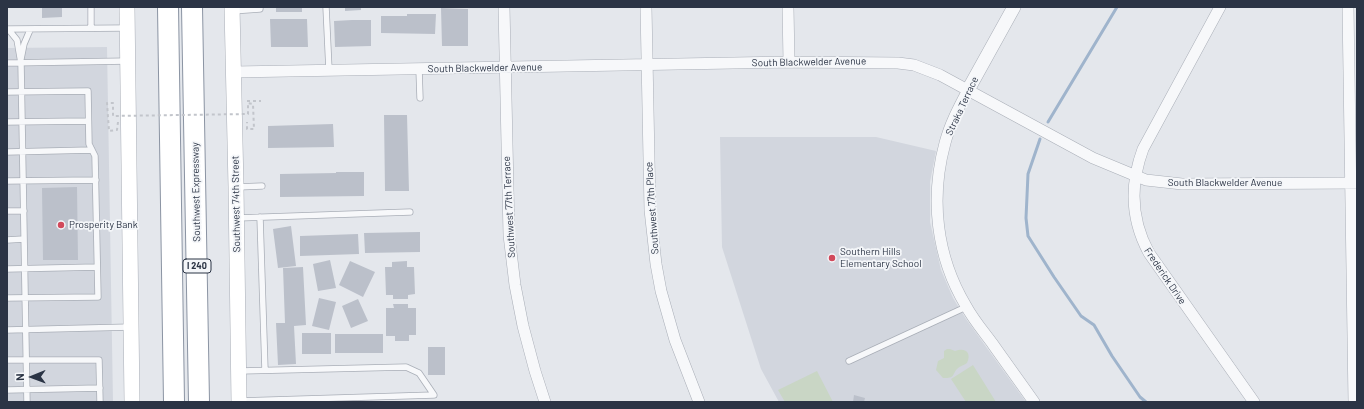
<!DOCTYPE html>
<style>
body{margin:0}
#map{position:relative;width:1364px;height:409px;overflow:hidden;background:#e4e7ec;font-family:Barlow,sans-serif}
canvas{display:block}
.frame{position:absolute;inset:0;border:8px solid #2b3445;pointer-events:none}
.north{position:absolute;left:12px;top:357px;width:40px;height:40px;-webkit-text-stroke:3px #f4f6f9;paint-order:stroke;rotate:269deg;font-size:11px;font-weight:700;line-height:16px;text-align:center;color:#2b3445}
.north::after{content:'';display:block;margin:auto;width:14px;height:18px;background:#2b3445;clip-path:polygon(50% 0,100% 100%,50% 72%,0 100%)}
</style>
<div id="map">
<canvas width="1364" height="409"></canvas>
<div class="frame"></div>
<div class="north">N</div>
</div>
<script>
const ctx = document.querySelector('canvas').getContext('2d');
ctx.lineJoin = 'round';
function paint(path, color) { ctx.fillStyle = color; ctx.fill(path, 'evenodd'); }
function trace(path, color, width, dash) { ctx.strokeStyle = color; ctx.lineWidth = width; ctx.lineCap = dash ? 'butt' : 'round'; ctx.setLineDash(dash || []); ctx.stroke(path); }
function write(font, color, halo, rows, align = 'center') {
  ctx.font = font + ' Barlow,sans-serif'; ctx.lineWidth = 3.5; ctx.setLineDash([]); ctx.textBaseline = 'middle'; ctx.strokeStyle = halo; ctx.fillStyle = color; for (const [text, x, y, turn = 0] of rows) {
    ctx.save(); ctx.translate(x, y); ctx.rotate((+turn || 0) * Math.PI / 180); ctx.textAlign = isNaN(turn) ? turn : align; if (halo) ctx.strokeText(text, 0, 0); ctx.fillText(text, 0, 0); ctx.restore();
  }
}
const built = new Path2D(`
 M107,47L113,402H7V48Z
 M720,137H876L936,151L930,182V222L941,270L953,298L966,319L1026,402H779L761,369L722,247Z`);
const green = new Path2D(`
 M947,349H950L955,351C965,347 972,352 967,363C965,365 960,366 958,368C952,373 956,379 943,378L936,370L938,361L944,358V351Z
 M973,365L996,402H966L951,379Z
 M817,371L833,402H785L778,390Z`);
const stream = new Path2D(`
 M1048,122L1117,7
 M1040,139L1028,174L1026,218L1028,236L1054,277L1081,316L1094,325L1112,356L1140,397L1146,402`);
const building = new Path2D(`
 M42,7H62V17L42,18Z
 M276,7H302V12H276Z
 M345,7H361V10L345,11Z
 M441,8L468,9V46H442Z
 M407,14H436L435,34L381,33V16H407Z
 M270,19H307L308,47H271Z
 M352,20H371V46L335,47L334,21Z
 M384,115H407L409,191H385Z
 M333,124L334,147L268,148V126Z
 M336,172H364V196L280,197V174L336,173Z
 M77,187L78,260H43L42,188Z
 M291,226L296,266L278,268L273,229Z
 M420,232V252L365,253L364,233Z
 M358,234L359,254L300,256V236Z
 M330,260L336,288L318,291L313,264Z
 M350,261L375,272L363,297L339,285Z
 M407,261V267H414L415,294L408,295V299H393V295H386L385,267H392V262Z
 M303,267L306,325L294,326L296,364L278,365L276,323H285L283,268Z
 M319,298L336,302L329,330L312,326Z
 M358,299L368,321L351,328L342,306Z
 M393,304H408V308H416V335H409V341H395V336H386V308H394Z
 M302,333H331V354H302Z
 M335,334H383V353H335Z
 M428,347H445V375H428Z
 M854,395L865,398L864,402H853Z`);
const path = new Path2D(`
 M247,101H261`);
const service = new Path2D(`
 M91,7V28
 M326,7L329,70
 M232,11L260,9V7
 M8,29L127,28
 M9,30L17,40L21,63L27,402
 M21,59L24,44L30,30
 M7,63L128,61
 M419,69L420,98
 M7,92L88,91L89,144L95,156L98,297L7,298
 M7,122L88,121
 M7,152L92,150
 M7,181L96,180
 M237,187L262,186
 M7,211H24
 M260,217L265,370
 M237,218L410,212
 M7,240L24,239
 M7,269L97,267
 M7,330L131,327
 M7,360H99L100,402
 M849,361L966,307
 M7,390L100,388
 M239,401L434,395L419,373L406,367L240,371`);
const minor = new Path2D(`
 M504,7L509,235L515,285L523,326L535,371L545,402
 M646,7L650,210L656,264L661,291L675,340L699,402
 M788,7L789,62
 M1220,7L1143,149C1130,184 1131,220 1149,253L1254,402
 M1348,7L1354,402
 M234,72L789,62L898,63L914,65L940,75L1093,158L1146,180L1182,184L1357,183
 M968,90C959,107 950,124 945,143C930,198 936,256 966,306C973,319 983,331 992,343C1006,363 1020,382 1034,402`);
const tertiary = new Path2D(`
 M968,90L1014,7`);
const secondary = new Path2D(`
 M127,7L132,402
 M232,7L236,187L239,402`);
const motorway = new Path2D(`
 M168,7L174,402
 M192,7L199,402`);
const pathBridge = new Path2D(`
 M118,122L117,130L109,131L107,103H113V116L248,114V103L253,104L254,129H247V122`);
const markers = [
 [61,225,4,"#d1495b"],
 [832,258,4,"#d1495b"]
];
const shields = [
 [197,266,28]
];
const shieldNames = [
 ["I 240",197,266]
];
const streetNames = [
 ["South Blackwelder Avenue",809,62,-1],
 ["South Blackwelder Avenue",485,68,-1],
 ["Straka Terrace",962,106,-65],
 ["South Blackwelder Avenue",1225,183],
 ["Southwest Expressway",196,192,-91],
 ["Southwest 74th Street",236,204,-91],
 ["Southwest 77th Terrace",509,207,-93],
 ["Southwest 77th Place",652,208,-94],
 ["Frederick Drive",1165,276,56]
];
const poiNames = [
 ["Prosperity Bank",69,225],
 ["Southern Hills",840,252],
 ["Elementary School",840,264]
];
paint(built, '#d2d6de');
paint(green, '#c9d6c5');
trace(stream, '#9fb4cc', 3);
paint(building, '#bbc0ca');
trace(service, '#a9aeb7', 7);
trace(minor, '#a9aeb7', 12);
trace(tertiary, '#a9aeb7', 14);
trace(secondary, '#a9aeb7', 16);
trace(motorway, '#8b94a3', 22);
trace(path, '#c2c5cb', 2, [3, 3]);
trace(service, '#f7f8fa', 5.5);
trace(minor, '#f7f8fa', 11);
trace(tertiary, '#f7f8fa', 13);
trace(secondary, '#fff', 15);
trace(motorway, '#fff', 20);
trace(pathBridge, '#c2c5cb', 2, [3, 3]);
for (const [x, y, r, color] of markers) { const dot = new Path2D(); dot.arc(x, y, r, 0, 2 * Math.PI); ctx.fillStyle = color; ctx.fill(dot); trace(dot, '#f4f6f9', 1.5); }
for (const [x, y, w] of shields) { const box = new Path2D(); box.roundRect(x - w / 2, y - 7, w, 14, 3); ctx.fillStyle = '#f4f6f9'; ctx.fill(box); trace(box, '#2b3445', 1); }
write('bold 9px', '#2b3445', null, shieldNames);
write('10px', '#2b3445', '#f4f6f9', streetNames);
write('10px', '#2b3445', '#f4f6f9', poiNames, 'left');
</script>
